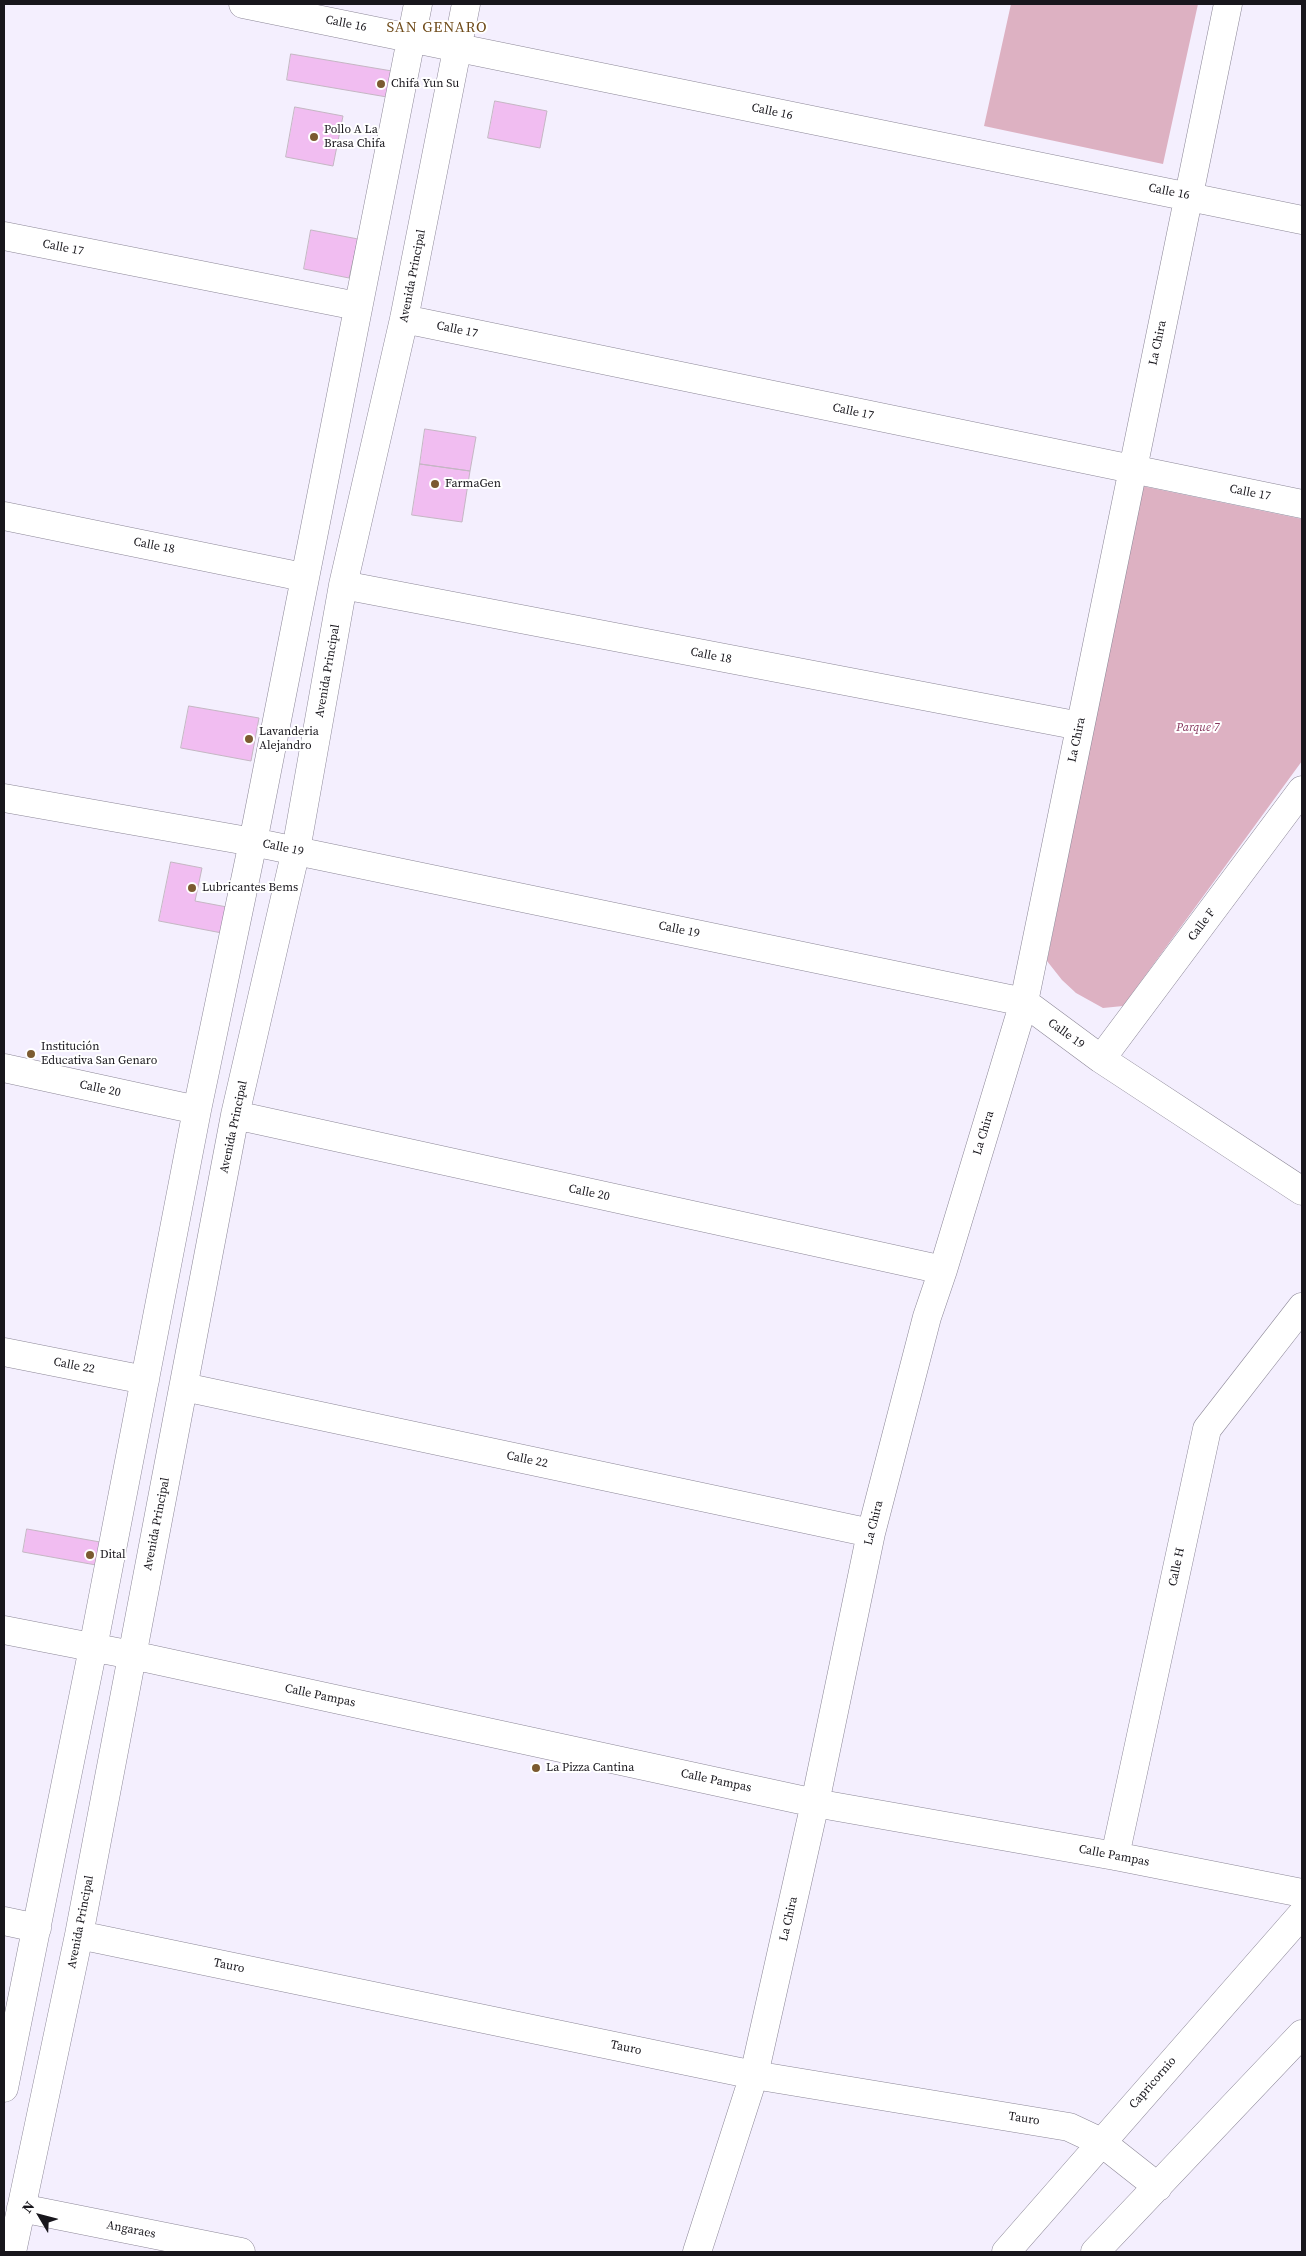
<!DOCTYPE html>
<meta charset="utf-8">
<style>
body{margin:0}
#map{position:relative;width:1306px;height:2256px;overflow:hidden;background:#f4effe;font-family:"Source Serif 4",serif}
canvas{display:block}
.frame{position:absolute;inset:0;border:5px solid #18161c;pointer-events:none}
.north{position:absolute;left:15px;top:2191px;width:50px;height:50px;-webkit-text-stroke:4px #fff;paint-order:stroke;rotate:307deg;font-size:14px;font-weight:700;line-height:20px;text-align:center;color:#18161c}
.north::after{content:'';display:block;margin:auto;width:18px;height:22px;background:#18161c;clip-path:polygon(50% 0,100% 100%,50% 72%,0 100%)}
</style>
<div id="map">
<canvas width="1306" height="2256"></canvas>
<div class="frame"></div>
<div class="north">N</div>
</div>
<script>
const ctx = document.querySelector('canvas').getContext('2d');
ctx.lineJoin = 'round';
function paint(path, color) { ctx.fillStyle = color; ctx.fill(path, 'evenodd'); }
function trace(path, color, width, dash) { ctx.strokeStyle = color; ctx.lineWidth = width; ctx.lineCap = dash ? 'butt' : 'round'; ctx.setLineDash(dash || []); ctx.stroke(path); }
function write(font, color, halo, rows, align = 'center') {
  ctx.font = font + ' "Source Serif 4",serif'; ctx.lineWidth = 4; ctx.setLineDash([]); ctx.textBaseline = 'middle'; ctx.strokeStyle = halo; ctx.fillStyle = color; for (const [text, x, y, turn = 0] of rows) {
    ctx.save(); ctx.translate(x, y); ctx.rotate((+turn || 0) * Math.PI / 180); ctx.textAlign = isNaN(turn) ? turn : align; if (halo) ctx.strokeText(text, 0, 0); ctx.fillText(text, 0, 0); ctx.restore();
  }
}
const green = new Path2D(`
 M1011,4H1198L1163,164L984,126Z
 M1142,486L1302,519V761L1123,1006L1103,1008L1076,993L1062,980L1047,961Z`);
const building = new Path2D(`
 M291,54L392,71L387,97L287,80Z
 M495,101L547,111L540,148L488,138Z
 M295,107L343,116L333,166L286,157Z
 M311,230L358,239L349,278L304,269Z
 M425,429L476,437L470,471L420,464Z
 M420,464L470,471L462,522L412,515Z
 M189,706L259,718L251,761L181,748Z
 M171,862L202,868L195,901L227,907L222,933L159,921Z
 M27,1529L100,1542L96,1565L23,1552Z`);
const minor = new Path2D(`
 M243,4L1302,220
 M4,236L357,306
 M404,319L1302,504
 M4,516L303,577
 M343,585L1080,726
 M4,798L253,842L1024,1002L1101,1059L1302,1191
 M1101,1059L1302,790
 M4,1068L197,1110
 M235,1115L943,1270
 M4,1352L145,1380
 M184,1387L871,1533
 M4,1630L132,1655L815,1803L1115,1856L1302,1893
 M1115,1856L1207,1429L1302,1307
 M4,1921L37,1928
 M79,1935L754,2075L1069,2127L1101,2142L1158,2187
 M4,2088L93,1648L197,1110L253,842L418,4
 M21,2208L241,2252
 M12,2252L79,1935L235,1115L296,850L343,585L404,319L466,4
 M697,2252L754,2075L815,1803L871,1533L927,1317L943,1270L1024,1002L1228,4
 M1006,2252L1302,1914
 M1095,2252L1302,2034`);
const markers = [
 [381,84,5,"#7b5a30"],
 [314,137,5,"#7b5a30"],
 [435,484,5,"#7b5a30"],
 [249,739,5,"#7b5a30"],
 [192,888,5,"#7b5a30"],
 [31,1054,5,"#7b5a30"],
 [90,1555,5,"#7b5a30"],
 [536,1768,5,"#7b5a30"]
];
const streetNames = [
 ["Calle 16",346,24,11],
 ["Calle 16",772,112,12],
 ["Calle 16",1169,192,11],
 ["Calle 17",63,248,11],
 ["Avenida Principal",413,276,-79],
 ["Calle 17",457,330,12],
 ["La Chira",1158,343,-78],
 ["Calle 17",853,412,12],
 ["Calle 17",1250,493,11],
 ["Calle 18",154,546,11],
 ["Calle 18",711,656,11],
 ["Avenida Principal",328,671,-80],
 ["La Chira",1077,740,-78],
 ["Calle 19",283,848,12],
 ["Calle F",1202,925,-53],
 ["Calle 19",679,930,12],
 ["Calle 19",1066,1034,36],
 ["Calle 20",100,1089,12],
 ["Avenida Principal",234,1127,-78],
 ["La Chira",984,1133,-73],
 ["Calle 20",589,1193,12],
 ["Calle 22",74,1366,11],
 ["Calle 22",527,1460,12],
 ["La Chira",874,1523,-76],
 ["Avenida Principal",157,1524,-79],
 ["Calle H",1177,1567,-78],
 ["Calle Pampas",320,1696,12],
 ["Calle Pampas",716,1781,12],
 ["Calle Pampas",1114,1856,11],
 ["La Chira",789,1919,-77],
 ["Avenida Principal",81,1922,-79],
 ["Tauro",229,1966,12],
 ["Tauro",626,2048,12],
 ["Capricornio",1153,2083,-49],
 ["Tauro",1024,2119,9],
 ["Angaraes",131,2230,11]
];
const poiNames = [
 ["Chifa Yun Su",391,84],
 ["Pollo A La",324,130],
 ["Brasa Chifa",324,144],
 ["FarmaGen",445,484],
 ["Lavanderia",259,732],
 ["Alejandro",259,746],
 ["Lubricantes Bems",202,888],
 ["Institución",41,1047],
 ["Educativa San Genaro",41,1061],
 ["Dital",100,1555],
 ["La Pizza Cantina",546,1768]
];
const parkNames = [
 ["Parque 7",1198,728]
];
const quarterNames = [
 ["SAN GENARO",437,28]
];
paint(green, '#ddb1c2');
paint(building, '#f1bdf1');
trace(building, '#c4b6c3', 1);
trace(minor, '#8c8797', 29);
trace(minor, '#fff', 28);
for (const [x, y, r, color] of markers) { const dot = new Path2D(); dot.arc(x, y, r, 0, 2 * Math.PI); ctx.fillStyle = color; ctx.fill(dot); trace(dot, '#fff', 2); }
write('12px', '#18161c', '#fff', streetNames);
write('12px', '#18161c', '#fff', poiNames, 'left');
write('italic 12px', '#87365d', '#fff', parkNames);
ctx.letterSpacing = '1px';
write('15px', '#6f4b1a', '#fff', quarterNames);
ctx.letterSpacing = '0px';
</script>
